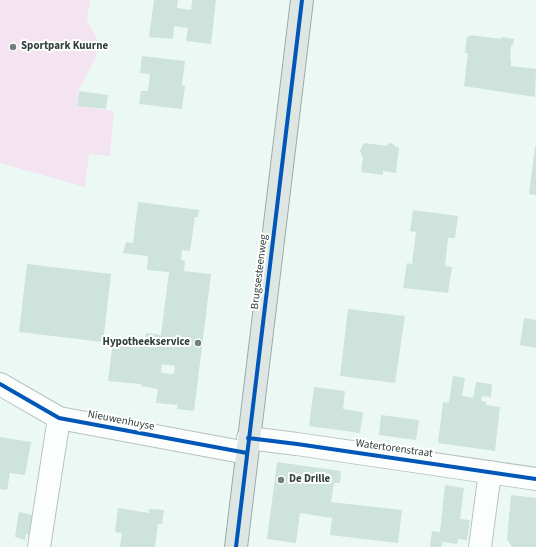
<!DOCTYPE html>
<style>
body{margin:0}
canvas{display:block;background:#ecf8f4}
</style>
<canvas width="536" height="547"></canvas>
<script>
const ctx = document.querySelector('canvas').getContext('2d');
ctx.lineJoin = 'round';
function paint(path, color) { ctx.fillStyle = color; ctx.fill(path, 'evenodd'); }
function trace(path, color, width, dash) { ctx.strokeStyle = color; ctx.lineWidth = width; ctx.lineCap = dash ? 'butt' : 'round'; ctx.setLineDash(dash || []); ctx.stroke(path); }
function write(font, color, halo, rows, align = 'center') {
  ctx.font = font + ' "Source Sans 3",sans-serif'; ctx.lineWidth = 4; ctx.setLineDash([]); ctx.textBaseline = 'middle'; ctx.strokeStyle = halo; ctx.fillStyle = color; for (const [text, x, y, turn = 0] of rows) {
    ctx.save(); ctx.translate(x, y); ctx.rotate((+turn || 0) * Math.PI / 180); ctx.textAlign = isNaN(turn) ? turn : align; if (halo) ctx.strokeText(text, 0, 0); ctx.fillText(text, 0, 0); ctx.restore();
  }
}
const green = new Path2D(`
 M0,0H90L87,21L97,39L96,58L78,91L77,106L114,111L110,156L89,154L85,187L0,163Z`);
const building = new Path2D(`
 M154,0H178L177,8L191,10L192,0H216L211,44L186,41L188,28L174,26L173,39L149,37Z
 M470,35L502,39V37L514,39L513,45H511L510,58L511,59V66L536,69L535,97L464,86L468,53H465L467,36H470Z
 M142,56L185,61L182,85L185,86L182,109L139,104L141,91H148L150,74L140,73Z
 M79,91L108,95L106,109L77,106Z
 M364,143L387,146L388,144L392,143L396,147H399L396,173L383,171V175L361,172L363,158L360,151Z
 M535,146H536V195L529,194Z
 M138,202L199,210L198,217H195L190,251L182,250L181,260L185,261L184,271L211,274L194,411L177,409L178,405L156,403L158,389L141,386V384L108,381L113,342L144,346L146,333L161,335L169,272L147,270L148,256L123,253L126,242L133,243ZM162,364L175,366L174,374L161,373Z
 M413,210L458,216L455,238H448L445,266L452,267L448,293L403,288L407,263L412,264L416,232L410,231Z
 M27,264L111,274L103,342L19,332Z
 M348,309L405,316L395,383L340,376Z
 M524,318L536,320V348L520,345Z
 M453,376L465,378L462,396L473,398L476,382L492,384L491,397L482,396L481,401L486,402V405L500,407L495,451L438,443L443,402L449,403Z
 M314,387L345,391L343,409L363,412L360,433L309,426Z
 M381,415L419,420L416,440L379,435Z
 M0,437L31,442L25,475L10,473L7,490L0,489Z
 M277,462L341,471L340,483H334L331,502L402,510L398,543L330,535L332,518L300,513L296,543L267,539Z
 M445,485L464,488L460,519L470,520L467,540L458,539L457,544L442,542L441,547H430L432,531L440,532Z
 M511,495L536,498V547H512L507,539Z
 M118,508L149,513V509L164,510L162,524H158L155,547H120L122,533L115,532Z
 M19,512L33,515L29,535L26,534L25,540L15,537Z`);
const minor = new Path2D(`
 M0,384L59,418L247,453
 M248,438L297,444L536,479
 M39,547L59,418
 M480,547L490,472`);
const major = new Path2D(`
 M236,547L302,0`);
const cycleway = new Path2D(`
 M0,384L59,418L247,453
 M248,438L297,444L536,479
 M236,547L302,0`);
const markers = [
 [13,47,4,"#72807c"],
 [198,343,4,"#72807c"],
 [281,480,4,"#72807c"]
];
const poiNames = [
 ["Sportpark Kuurne",21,47],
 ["Hypotheekservice",190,343,"right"],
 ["De Drille",289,480]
];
const streetNames = [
 ["Brugsesteenweg",260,272,-83],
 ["Nieuwenhuyse",121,421,11],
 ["Watertorenstraat",394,449,8]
];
paint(green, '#f4e4f2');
paint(building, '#cee3dc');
trace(minor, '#b6c3bf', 24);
trace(major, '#9bada8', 24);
trace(minor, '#fcfefd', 22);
trace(major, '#dee6e4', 22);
trace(cycleway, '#0057b8', 4);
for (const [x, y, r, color] of markers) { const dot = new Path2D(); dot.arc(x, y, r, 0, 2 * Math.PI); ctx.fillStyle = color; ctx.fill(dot); trace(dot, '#fff', 1.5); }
write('bold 11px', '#31403c', '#fff', poiNames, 'left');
write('11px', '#31403c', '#fff', streetNames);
</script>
